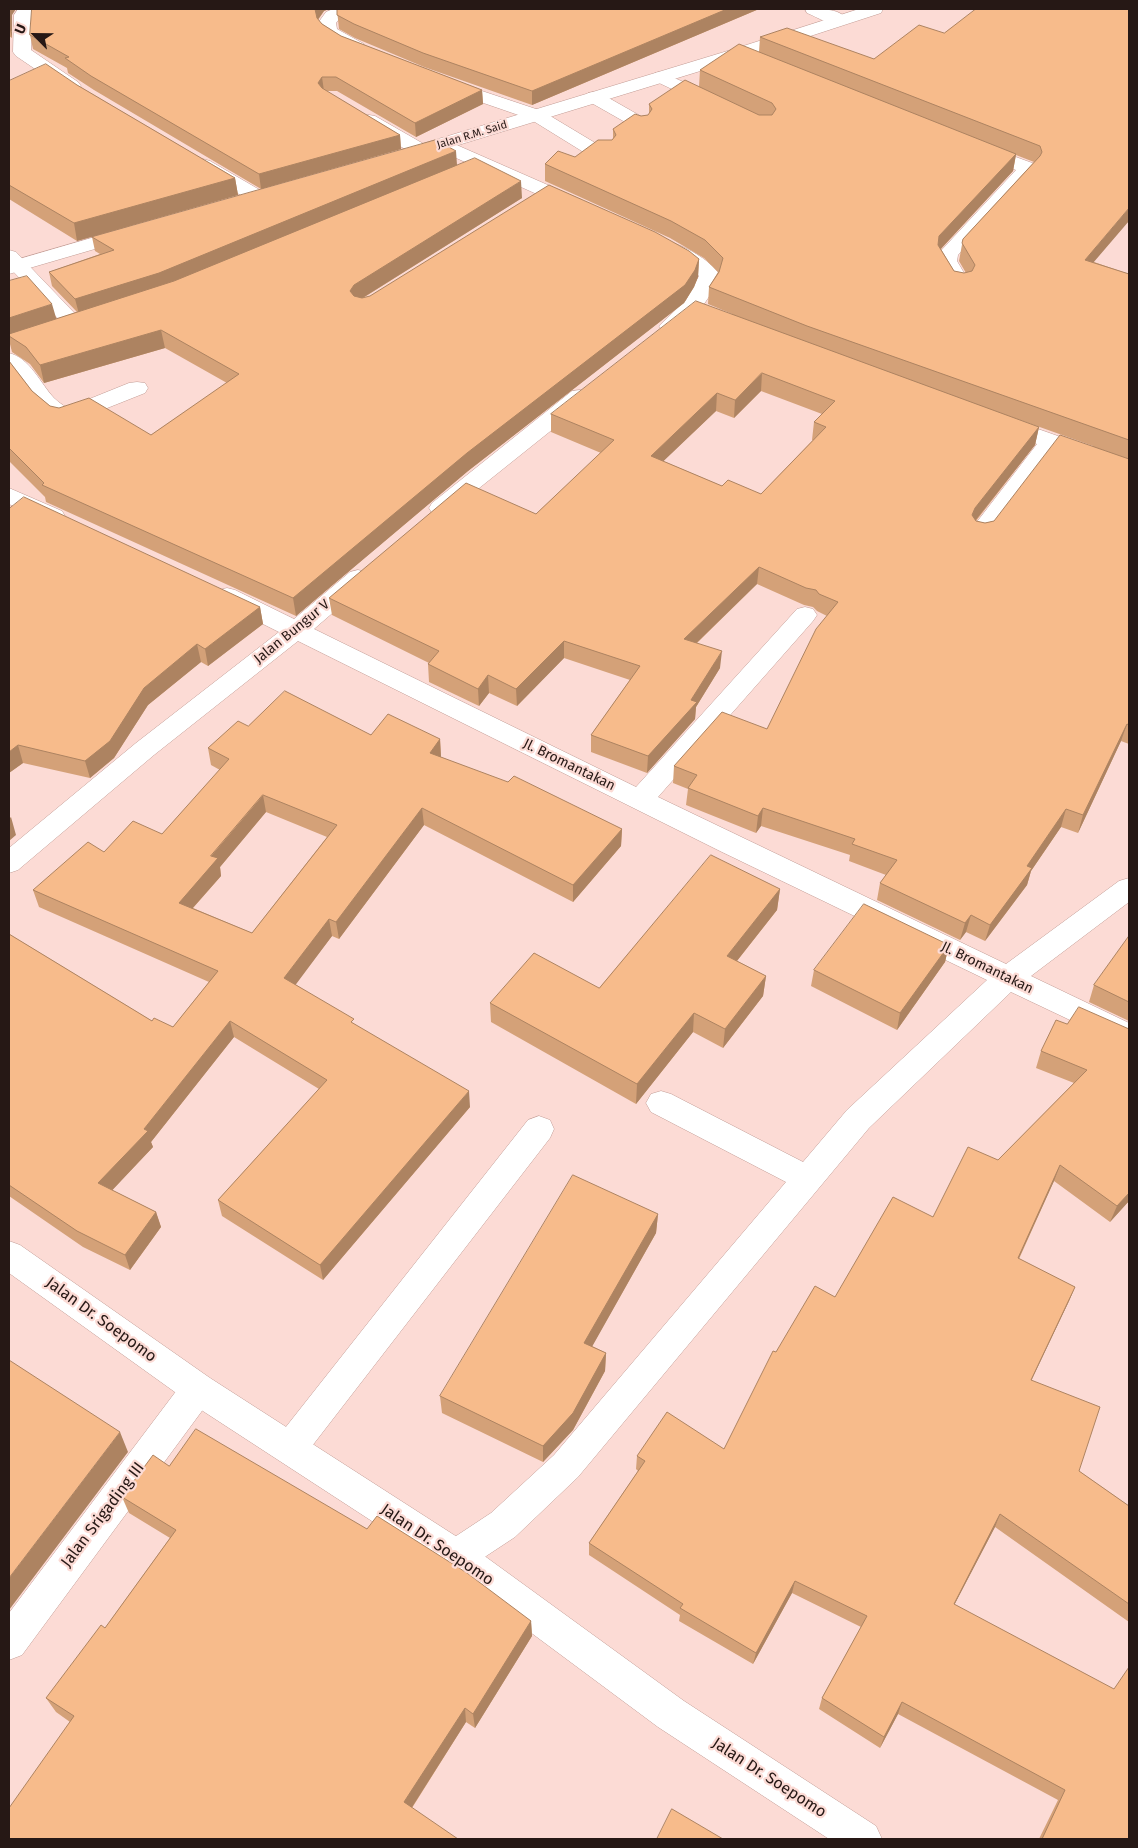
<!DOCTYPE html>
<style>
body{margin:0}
#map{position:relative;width:1138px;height:1848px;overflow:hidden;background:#fcdbd5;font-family:"Fira Sans",sans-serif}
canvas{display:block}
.frame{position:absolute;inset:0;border:10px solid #261815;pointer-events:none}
.north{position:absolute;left:10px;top:10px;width:50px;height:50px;-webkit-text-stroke:4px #fcdbd5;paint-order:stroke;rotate:293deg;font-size:14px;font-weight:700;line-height:20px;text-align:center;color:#261815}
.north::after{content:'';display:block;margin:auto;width:18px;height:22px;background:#261815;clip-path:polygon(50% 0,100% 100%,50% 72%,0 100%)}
</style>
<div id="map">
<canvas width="1138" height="1848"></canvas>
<div class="frame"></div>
<div class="north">U</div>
</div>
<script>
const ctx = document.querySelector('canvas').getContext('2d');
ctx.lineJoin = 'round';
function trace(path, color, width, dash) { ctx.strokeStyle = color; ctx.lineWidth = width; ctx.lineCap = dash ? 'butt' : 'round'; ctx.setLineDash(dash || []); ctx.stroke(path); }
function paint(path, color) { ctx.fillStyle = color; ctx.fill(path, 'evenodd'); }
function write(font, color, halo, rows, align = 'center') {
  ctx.font = font + ' "Fira Sans",sans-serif'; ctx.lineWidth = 4.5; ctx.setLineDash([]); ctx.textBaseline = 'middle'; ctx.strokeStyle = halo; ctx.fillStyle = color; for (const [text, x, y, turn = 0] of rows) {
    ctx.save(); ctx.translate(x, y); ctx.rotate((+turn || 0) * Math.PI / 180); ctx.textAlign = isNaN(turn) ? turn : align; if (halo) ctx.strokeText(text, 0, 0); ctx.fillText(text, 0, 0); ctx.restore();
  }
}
const minor = new Path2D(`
 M18,9H34L32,15L31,50L78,82L81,86L78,90L72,91L66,90L16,56L13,52L14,15Z
 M333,9H353C349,16 340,16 336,23L337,29L364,44L367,48L364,52C350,55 335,42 323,36L318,23L326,12Z
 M805,9C818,9 839,7 848,20L845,24C832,27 819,18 807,13Z
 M661,72L717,97L720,101L717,105L711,106L705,105L655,81L652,77L655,73Z
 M446,79L542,111L597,144L612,147L614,151L612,155L605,157L585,153L530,119L440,88L437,84L440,80Z
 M594,92L600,93L644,118L650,126L647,130C641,132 636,132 632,126L588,101L585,97L588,93Z
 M369,115L375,116L429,147L431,151L429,155L422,157L415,155L363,124L360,120L363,116Z
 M443,139L582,200L585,204L582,208L575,210L568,208L436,149L434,145L436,141Z
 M980,144L1035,164L1037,168L958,255L957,261L970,283L967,287L960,289L953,287C946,278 936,266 938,254L1016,170L973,154L971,150L973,146Z
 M203,159L210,161L265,193L268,197L265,201L258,203L251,201L196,169L194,165L196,161Z
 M667,241C685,246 709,259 720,275C712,295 687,337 662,330L659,326L686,300L699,276L689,267L660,251L657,247L660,243Z
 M9,250L16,252L81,320L84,324L81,328L74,330L67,328L9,267Z
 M9,353C30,358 40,383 54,398C58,402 63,405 67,408L129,383L137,382L145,383L148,388L145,393L72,422L64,424L56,422L38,407L9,370Z
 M580,390L588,391L591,396L588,401L448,513L440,515L432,513L429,508L432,503L572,391Z
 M1001,416L1129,461V476L1055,450L989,537L981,539L973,537L970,532L973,527L1037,444L993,428L990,423L993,418Z
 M9,488L62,511L65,516L62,521L54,523L46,521L9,504Z
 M358,570L366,572L370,578L366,584L314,629L636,787L797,609L805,607L813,609L817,615L813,621L658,797L1006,964L1119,881L1129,878V902L1031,976L1129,1023V1048L1011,992L869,1128L578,1477L515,1537L468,1568L456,1573L444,1568L439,1556L444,1544L491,1513L554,1455L786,1182L651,1112L646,1103L651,1094L661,1091L671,1094L803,1162L847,1110L987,980L722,852L298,641L154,755L18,870L9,873V848L136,743L279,632L219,602L215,596L219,590L227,588L235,590L294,619L350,572Z
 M539,1116L550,1120L554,1129L550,1138L302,1459L290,1464L278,1459L273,1448L278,1437L528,1120Z
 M198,1374L210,1378L214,1389L210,1400L22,1655L9,1660V1613L186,1378Z`);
const major = new Path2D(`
 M859,9H883L881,13L746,57L416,158L409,160L402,158L400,154L402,150L734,49Z
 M129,227L136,229L139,233L136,237L9,274V262Z
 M9,1241L20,1245L210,1378L468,1544L684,1701L876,1826L882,1839H829L658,1727L444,1568L186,1400L9,1273Z`);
const wall = new Path2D(`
 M9,9L12,15V38L9,36Z
 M32,9H329L324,11L318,20L322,24L341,36L482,90L483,104L416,137L337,91H326L400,135L401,149L261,189L94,90L68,73L67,68L33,49L30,35Z
 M338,9H759L532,105L424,67L355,38L339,29L337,10Z
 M1129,9L1094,262L1129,274V744L1121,741L1078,833L1061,827L1031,871L1027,885L985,941L966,932L960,940L877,900L880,883L886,875L849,861L850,855L761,826L756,833L686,805L688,789L673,783L674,766L767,729L827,616L817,611L813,607L804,605L757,584L697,643L720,668L696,707L695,719L647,773L591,752V735L630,680L564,658L517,706L489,693L479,706L429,682L428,664L429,663L332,615L329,598L536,514L601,453L551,432V414L732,314L708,304L709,287L718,272L704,258L670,238L545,181V164L575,157L612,140L613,139V129L641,116L648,115L649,114V104L699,87L700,70L759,52L760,37L874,59L944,33ZM1016,155L1034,162L963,239L959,261L966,273H964L954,271L941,249L1013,171ZM761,391L822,414L814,422L812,440H813L761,494L722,486L663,461L716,411L734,418ZM1006,415L1093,446L994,521L985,523L976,521L1035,445L1039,427Z
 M9,81L77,85L235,178L238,195L77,241L9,199Z
 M457,165L522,198L363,298L699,259L698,277L694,287L684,303L468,471L296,616L46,502L45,497L9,461V361L32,391L50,406L151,435L227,383L165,348L44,383L30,364L12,352L9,340V281L56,319L77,312L52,286L49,272L100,254L95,251L92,237Z
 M9,509L260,607L263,624L208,666L201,662L148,705L114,758L90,778L23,763L9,773Z
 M248,726L440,739L441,757L622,829L621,846L573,902L424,825L339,939L332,936L295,984L354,1024L470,1107L323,1280L222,1216L218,1200L319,1089L234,1037L151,1142L153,1147L112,1190L156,1212L161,1227L130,1270L83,1247L9,1196V934L152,1021L173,1027L209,982L39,907L33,890L104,852L162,834L220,770L211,765L208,748ZM266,812L327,837L252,933L193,908L221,876L220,867Z
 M780,889L777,910L737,961L766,976L763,996L723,1048L693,1032L636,1104L491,1022L490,1003L599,988Z
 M1129,936V1021L1089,1002L1094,985Z
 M949,945L945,962L897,1030L811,986L814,970Z
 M1067,1024L1129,1029V1201L1110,1222L1054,1181L1019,1259L1075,1287L1069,1301L1031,1380L1079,1471L1129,1506V1622L995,1527L954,1605L1129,1839H1039L1058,1800L898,1714L880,1748L819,1709L822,1698L861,1627L792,1593L753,1664L679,1621L680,1615L589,1555V1543L638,1471L636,1469L637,1456L724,1449L776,1352L835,1297L933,1217L998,1160L1074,1083L1036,1068L1041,1051Z
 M658,1214L656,1233L592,1346L606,1353L605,1371L573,1430L543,1462L442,1413L440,1396Z
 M169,1466L367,1529L531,1621L532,1636L475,1728L466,1722L412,1808L70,1722L56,1712L46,1698L105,1628L170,1538L129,1513L122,1497Z`);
const shadedWall = new Path2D(`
 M9,9H16L12,15V38L9,26Z
 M315,9H329L324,11L316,22Z
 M727,9H759L532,105V91Z
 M322,77L324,91L318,83Z
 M482,90L483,104L416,137L415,123Z
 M400,135L401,149L261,189L259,174Z
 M456,151L457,165L161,287L79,314L75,299Z
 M1016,154L1013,171L936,254L939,236Z
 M235,178L238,195L77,241L74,223Z
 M521,181L522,198L356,302L350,291L354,285Z
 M1129,208V221L1081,277L1085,260Z
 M699,259L698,277L694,287L684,303L468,471L296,616L293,598Z
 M52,304L57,321L9,336V318Z
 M161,330L165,348L44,383L40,365Z
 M762,373L761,391L734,418L735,400Z
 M717,393L716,411L650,474L651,456Z
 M1039,427L1035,445L971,526L972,515L975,508Z
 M759,567L757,584L683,656L684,639Z
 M260,607L263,624L208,666L205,649Z
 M564,641V658L517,706L516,689Z
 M197,644L201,662L148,705L114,758L90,778L85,761L144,688Z
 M722,651L720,668L696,707L695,719L647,773L648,756L691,700Z
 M488,675L489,693L479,706L478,689Z
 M1127,724L1121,741L1078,833L1083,815Z
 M440,739L441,757L431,770L430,753Z
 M18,745L23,763L9,773V752Z
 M263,795L266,812L220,867L221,876L183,919L179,903L211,856Z
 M422,808L424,825L339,939L336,922Z
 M763,808L761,826L756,833L758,816Z
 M1066,809L1061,827L1031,871L1027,885L985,941L990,925L1027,866Z
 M11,817L16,835L9,841V819Z
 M622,829L621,846L573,902V885Z
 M780,889L777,910L725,976L727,956Z
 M971,915L966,932L960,940L965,923Z
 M329,919L332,936L288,995L284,978Z
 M949,945L945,962L897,1030L900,1013Z
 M766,976L763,996L723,1048L725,1029Z
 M694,1013L693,1032L636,1104L637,1084Z
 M230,1021L234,1037L151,1142L153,1147L104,1199L98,1183L144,1129Z
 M469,1091L470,1107L323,1280L320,1265Z
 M1060,1165L1054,1181L1012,1273L1018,1258Z
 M1129,1193V1201L1110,1222L1117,1206Z
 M156,1212L161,1227L130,1270L125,1255Z
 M658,1214L656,1233L584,1361V1343Z
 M1075,1287L1069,1301L1025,1394L1031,1380Z
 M606,1353L605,1371L573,1430L543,1462V1446Z
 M120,1432L128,1452L9,1610V1578Z
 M1000,1514L995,1527L948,1617L954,1604Z
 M795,1581L792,1593L753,1664L756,1653Z
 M531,1621L532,1636L475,1728L473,1714Z
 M902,1702L898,1714L880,1748L884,1737Z
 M465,1708L466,1722L407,1815L404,1802Z`);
const building = new Path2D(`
 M32,9H315L317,18L322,24L341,36L482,90L415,123L336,77H322L318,83L322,88L400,135L259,174L91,76L65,58L69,57L30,35Z
 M338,9H727L532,91L423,53L354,24L337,15V10Z
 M976,9H1129V208L1085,260L1129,274V440L807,326L709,287L719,272L723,258L705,240L671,221L545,164L558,151L575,157L598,140H612L616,135L613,129L635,114L641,116L648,115L652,109L649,104L685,80L759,115H772L776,109L772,103L700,70L739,44L1016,154L939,236L938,245L954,271L964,273L972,271L975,265L962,243L963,239L1040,156L1042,152L1040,146L760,37L787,28L874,59L919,25L944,33Z
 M46,64L77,85L235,178L74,223L9,185V81Z
 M436,140L456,151L159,273L75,299L49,272L114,250L92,237Z
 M475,158L521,181L354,285L350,291L354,296L362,298L370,296L549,185L655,232L689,251L699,259L695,270L685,285L467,453L293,598L42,485L44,483L9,448V361L32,391L50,406L59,408L89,398L151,435L239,374L161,330L40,365L26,347L9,336V334L174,281Z
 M27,276L52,304L9,318V281Z
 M696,301L1039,427L975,508L972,515L976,521L985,523L994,521L1060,435L1129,459V725L1127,724L1083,815L1066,809L1027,866L1032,868L990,925L971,915L965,923L880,883L897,860L852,844L855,839L763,808L758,816L688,788L697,775L674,766L722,712L767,729L816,629L838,602L819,594L816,590L806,588L759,567L684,639L722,651L691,700L697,702L648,756L591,735L640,666L564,641L516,689L488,675L478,689L428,664L439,651L329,598L466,483L536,514L614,440L551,414ZM762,373L835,401L814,422L826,427L761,494L728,480L722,486L651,456L717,393L735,400Z
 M24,497L260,607L205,649L197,644L144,688L110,741L85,761L18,745L9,752V509Z
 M285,691L371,735L388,714L440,739L430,753L508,782L514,776L622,829L573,885L422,808L336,922L329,919L284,978L354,1019L351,1022L469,1091L320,1265L218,1200L327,1080L230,1021L144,1129L148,1131L98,1183L156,1212L125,1255L77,1231L9,1185V934L152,1021L154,1018L173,1027L218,971L33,890L88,842L104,852L133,821L162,834L229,759L208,748L238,721L248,726ZM263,795L337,825L252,933L179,903L218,858L211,856Z
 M711,855L780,889L727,956L766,976L725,1029L694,1013L637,1084L490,1003L534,953L599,988Z
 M864,904L949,945L900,1013L814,970Z
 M1129,936V1002L1094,985Z
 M1079,1007L1129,1029V1193L1117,1206L1060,1165L1018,1258L1075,1287L1031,1380L1100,1407L1079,1471L1129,1506V1604L1000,1514L954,1604L1114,1689L1129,1667V1839H1042L1065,1790L902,1702L884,1737L822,1698L867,1616L795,1581L756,1653L680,1608L683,1604L589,1543L645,1461L637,1456L667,1412L724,1449L773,1351L776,1352L815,1286L835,1297L893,1197L933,1217L968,1147L998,1160L1087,1070L1041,1051L1056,1020L1067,1024Z
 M573,1175L658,1214L584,1343L606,1353L573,1413L543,1446L440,1396Z
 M9,1360L120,1432L9,1578Z
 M196,1429L367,1529L377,1516L467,1573L531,1621L473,1714L465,1708L404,1802L458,1839H9V1808L74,1716L46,1698L101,1625L105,1628L176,1530L122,1497L153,1455L169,1466Z
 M672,1809L723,1839H657Z`);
const farStreetnames = [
 ["Jalan R.M. Said",472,135,-17]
];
const streetNames = [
 ["Jalan Bungur V",292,632,-39],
 ["Jl. Bromantakan",569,765,26],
 ["Jl. Bromantakan",987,968,26]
];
const nearStreetnames = [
 ["Jalan Dr. Soepomo",101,1320,36],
 ["Jalan Srigading III",103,1515,-53],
 ["Jalan Dr. Soepomo",437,1545,34],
 ["Jalan Dr. Soepomo",769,1778,33]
];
trace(minor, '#c29c95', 1);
trace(major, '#c29c95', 1);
paint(minor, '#fff');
paint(major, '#fff');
paint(wall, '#d4a178');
paint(shadedWall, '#ad8361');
paint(building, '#f7bb8b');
trace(building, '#ad8361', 1);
write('11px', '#261815', '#fcdbd5', farStreetnames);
write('14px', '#261815', '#fcdbd5', streetNames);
write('16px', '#261815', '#fcdbd5', nearStreetnames);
</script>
